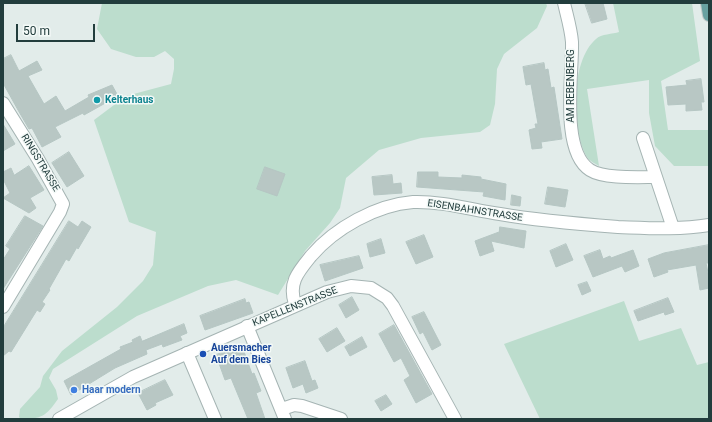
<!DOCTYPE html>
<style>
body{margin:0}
#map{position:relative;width:712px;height:422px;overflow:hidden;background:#e2ecea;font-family:Roboto,sans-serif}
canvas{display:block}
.frame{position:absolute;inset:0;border:4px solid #223d3d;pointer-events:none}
.scale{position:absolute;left:16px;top:24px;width:79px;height:18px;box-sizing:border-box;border:2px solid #223d3d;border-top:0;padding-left:5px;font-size:12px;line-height:14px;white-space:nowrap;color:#223d3d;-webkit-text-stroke:3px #f3f9f7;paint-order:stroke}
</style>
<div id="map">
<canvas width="712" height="422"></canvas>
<div class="frame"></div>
<div class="scale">50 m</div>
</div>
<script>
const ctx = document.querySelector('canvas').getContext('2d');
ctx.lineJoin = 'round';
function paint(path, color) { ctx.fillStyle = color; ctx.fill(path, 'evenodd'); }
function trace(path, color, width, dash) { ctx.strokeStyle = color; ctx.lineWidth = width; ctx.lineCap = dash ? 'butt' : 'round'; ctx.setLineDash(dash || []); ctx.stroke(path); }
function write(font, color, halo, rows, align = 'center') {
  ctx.font = font + ' Roboto,sans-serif'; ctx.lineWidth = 3; ctx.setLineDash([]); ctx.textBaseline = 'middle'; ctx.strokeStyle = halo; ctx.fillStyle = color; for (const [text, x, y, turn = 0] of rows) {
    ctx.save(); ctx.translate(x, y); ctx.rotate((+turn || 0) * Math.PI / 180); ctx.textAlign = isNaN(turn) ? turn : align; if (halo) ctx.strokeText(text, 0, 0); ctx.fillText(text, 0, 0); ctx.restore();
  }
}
const green = new Path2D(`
 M102,3H546L547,6L537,28L504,54L497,69L495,104L490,125L480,132L421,138L379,150L346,178L340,208L330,223L305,251L278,295L236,280L208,286L137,316L53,369L49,378L56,390L58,399C46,416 42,419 21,419L19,417L20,409L40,387L43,376L62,351L117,307L143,281L153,265L156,232L129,222L94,120L126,96L171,84L174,69V59L165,51L154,57H136L111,49L97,29Z
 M613,3H692L700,61L661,81L668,130H709V166H674L655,146L649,113V80L587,89L599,166C595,163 589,161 587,157C571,130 570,61 596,39C601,34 613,34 619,32Z
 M624,301L639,341L681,328L697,365L709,362V419H540L504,344Z`);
const building = new Path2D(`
 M585,3H603L607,19L592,23Z
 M11,55L19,71L37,61L42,70L28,76L44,104L56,96L65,111L89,97L88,95L112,85L118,96L84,115L83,113L55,127L61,137L42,147L32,128L29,129L18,110L3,83V59Z
 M544,63L545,70L548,69L551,88L554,87L562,139L541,142L542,148L532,149L529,130L536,128L535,124H538L531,84L526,85L523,67Z
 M701,79L704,102H701L702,110L686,111V104L668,105L666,87L687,85L686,81Z
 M3,124L15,144L3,151Z
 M69,152L84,176L67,187L52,163Z
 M29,166L44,190L30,198L36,208L29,213L3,198L10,193L3,179V172L11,168L14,175Z
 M265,167L285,174L277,196L257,189Z
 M418,172H438V177L462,178V175L481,177V179L506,184L505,200L483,196L484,192L417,187Z
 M392,175L393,184L401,183L402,193L374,195L372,177Z
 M548,187L568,190L565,207L545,204Z
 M512,195L521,197L520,206L511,205Z
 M25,216L43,226L3,289V260L10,249L6,246Z
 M69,221L78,227L82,221L91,227L78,249L77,247L69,261L66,259L49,289L50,290L42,302L45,304L40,312L37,310L11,352L9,351L3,356V328Z
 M500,227L526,231L524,248L491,241L494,251L480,256L475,241L499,232Z
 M424,235L433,257L416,264L406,242Z
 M381,239L385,253L370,257L367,244Z
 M566,244L573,260L556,267L550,251Z
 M709,245V263H706L709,278V288L700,290L696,265L667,270L668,272L654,277L648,259L664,253Z
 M600,250L603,259L610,256L611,258L633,250L639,266L625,272L622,266L593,277L584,256Z
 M359,256L363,268L325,281L320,265Z
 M587,282L591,291L582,295L578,285Z
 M352,297L359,310L346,318L339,305Z
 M668,298L674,312L665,315L664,312L638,321L634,311Z
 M245,299L246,303L249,302L253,313L205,330L200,316Z
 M424,312L441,345L432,350L423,332L420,334L412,317Z
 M184,324L187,333L180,336L182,340L163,347L162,344L146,350L147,354L115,368L71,395L64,381L121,349L120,347L133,342L132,340L140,336L142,341Z
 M394,325L432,394L416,403L404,380L410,376L401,358L394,362L379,334Z
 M337,328L345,341L327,352L319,339Z
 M362,337L367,347L350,356L345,347Z
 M242,346L252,374L254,373L261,391L256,393L265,419H248L231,378L225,380L216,355Z
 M305,361L312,381L315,380L318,388L306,393L303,384L293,388L286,368Z
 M165,380L173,395L155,403L156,405L147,410L138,393Z
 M386,395L392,404L381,411L375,401Z`);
const minor = new Path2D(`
 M564,3C567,16 571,29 572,42C573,73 560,151 590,170C604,179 639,177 656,177
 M3,103L38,159L63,204L60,212L3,307
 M643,138L673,228
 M295,304C288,283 298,272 311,256C335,228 376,205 413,202C442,201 472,210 500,214C540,221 579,224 618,227C648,228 679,230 709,225
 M247,326L285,419
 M187,353L215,419
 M282,409L294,405L302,406L341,419`);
const tertiary = new Path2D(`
 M59,419L133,377L327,292L351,286L371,288L387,298L393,306L455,419`);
const primary = new Path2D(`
 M707,3L709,15`);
const markers = [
 [97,100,4,"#0f9aa8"],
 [203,354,4,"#1a4fb4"],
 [74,390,4,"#3f7fe0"]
];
const streetNames = [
 ["AM REBENBERG",571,86,-90],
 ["RINGSTRASSE",40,163,59],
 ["EISENBAHNSTRASSE",475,211,9],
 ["KAPELLENSTRASSE",295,307,-22]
];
const cultureNames = [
 ["Kelterhaus",105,100]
];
const transitNames = [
 ["Auersmacher",211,348],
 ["Auf dem Bies",211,360]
];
const shopNames = [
 ["Haar modern",82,390]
];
paint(green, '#bcddcd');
paint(building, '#b8c7c4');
trace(building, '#b5c6c3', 1);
trace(minor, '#a5b4b3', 14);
trace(tertiary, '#a5b4b3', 14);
trace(primary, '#c1c9c9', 14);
trace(minor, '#fff', 12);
trace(tertiary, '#fff', 12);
trace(primary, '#68a1a1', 12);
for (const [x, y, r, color] of markers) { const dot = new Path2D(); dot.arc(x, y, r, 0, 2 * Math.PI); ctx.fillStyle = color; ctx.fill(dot); trace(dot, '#f3f9f7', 1.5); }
write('10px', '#223d3d', '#f3f9f7', streetNames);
write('bold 10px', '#0d838f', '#f3f9f7', cultureNames, 'left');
write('bold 10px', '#164399', '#f3f9f7', transitNames, 'left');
write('bold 10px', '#366cbe', '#f3f9f7', shopNames, 'left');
</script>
